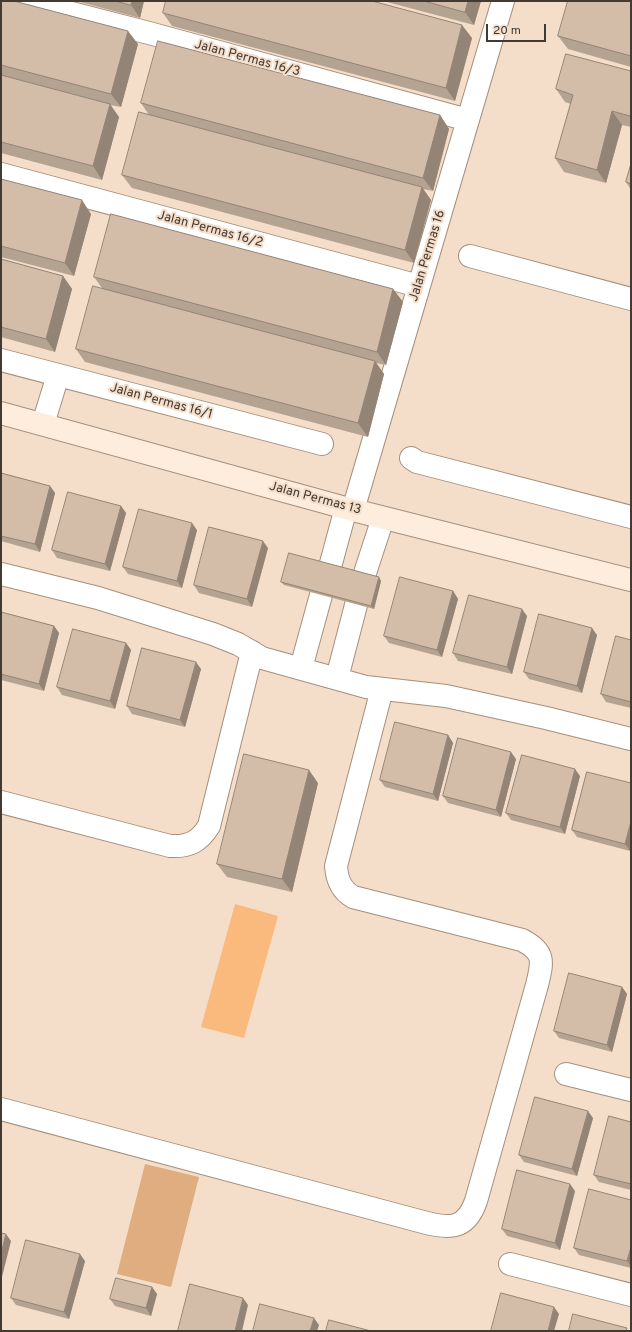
<!DOCTYPE html>
<style>
body{margin:0}
#map{position:relative;width:632px;height:1332px;overflow:hidden;background:#f4ddc9;font-family:Overpass,sans-serif}
canvas{display:block}
.frame{position:absolute;inset:0;border:2px solid #433a32;pointer-events:none}
.scale{position:absolute;left:486px;top:24px;width:60px;height:18px;box-sizing:border-box;border:2px solid #433a32;border-top:0;padding-left:5px;font-size:12px;line-height:14px;white-space:nowrap;color:#433a32;-webkit-text-stroke:3px #f4ddc9;paint-order:stroke}
</style>
<div id="map">
<canvas width="632" height="1332"></canvas>
<div class="frame"></div>
<div class="scale">20 m</div>
</div>
<script>
const ctx = document.querySelector('canvas').getContext('2d');
ctx.lineJoin = 'round';
function paint(path, color) { ctx.fillStyle = color; ctx.fill(path, 'evenodd'); }
function trace(path, color, width, dash) { ctx.strokeStyle = color; ctx.lineWidth = width; ctx.lineCap = dash ? 'butt' : 'round'; ctx.setLineDash(dash || []); ctx.stroke(path); }
function write(font, color, halo, rows, align = 'center') {
  ctx.font = font + ' Overpass,sans-serif'; ctx.lineWidth = 4; ctx.setLineDash([]); ctx.textBaseline = 'middle'; ctx.strokeStyle = halo; ctx.fillStyle = color; for (const [text, x, y, turn = 0] of rows) {
    ctx.save(); ctx.translate(x, y); ctx.rotate((+turn || 0) * Math.PI / 180); ctx.textAlign = isNaN(turn) ? turn : align; if (halo) ctx.strokeText(text, 0, 0); ctx.fillText(text, 0, 0); ctx.restore();
  }
}
const green = new Path2D(`
 M145,1164L199,1177L171,1287L117,1274Z`);
const water = new Path2D(`
 M235,904L278,916L244,1038L201,1027Z`);
const street = new Path2D(`
 M25,1L149,33L468,120
 M1,174L419,286
 M470,256L631,299
 M1,360L322,444
 M43,424L58,375
 M411,458L417,462L631,517
 M353,510L503,1
 M330,567L346,508
 M1,574L98,598L213,634L238,644L262,658L366,687L446,696L546,718L631,739
 M364,576L383,518
 M301,668L321,595
 M337,678L356,605
 M1,802L170,846C189,847 199,842 209,826L252,652
 M566,1074L631,1090
 M1,1109L423,1222C449,1229 466,1230 476,1201L537,985C543,961 545,952 522,940L353,897C341,890 337,880 336,866L382,689
 M510,1264L631,1295`);
const secondary = new Path2D(`
 M1,413L353,510L631,580`);
const wall = new Path2D(`
 M1,1L138,44L121,107L110,105L119,117L102,180L1,153Z
 M76,1H144L140,18Z
 M383,1H481L474,25Z
 M631,1V67L568,49L558,36Z
 M163,13L472,38L455,101L172,26Z
 M631,71V127L622,125L606,183L564,172L555,158L571,104L565,102L556,89Z
 M141,103L440,115L449,129L433,191L423,189L431,200L414,263L132,188L122,175L149,115Z
 M631,164V190L626,182Z
 M1,179L91,214L74,276L1,257Z
 M1,259L63,276L72,289L55,352L1,337Z
 M94,277L393,289L403,302L386,365L376,363L384,374L368,437L85,362L76,349L102,288Z
 M1,473L50,486L55,493L40,552L1,541Z
 M121,506L126,513L110,571L57,558L52,550Z
 M197,530L182,588L128,574L123,567Z
 M268,548L252,607L199,593L194,585Z
 M381,581L374,609L284,585L281,582Z
 M453,591L458,599L442,657L389,643L384,636Z
 M1,612L54,626L59,633L44,691L1,680Z
 M527,616L512,674L458,661L453,653Z
 M597,635L582,693L529,679L524,672Z
 M631,640V708L606,702L601,694Z
 M126,643L131,650L115,709L62,695L57,687Z
 M201,669L185,727L132,714L127,706Z
 M448,735L453,743L438,801L385,787L380,780Z
 M516,759L501,817L448,803L443,796Z
 M587,772L630,851L577,837L572,830Z
 M580,776L565,834L511,820L506,813Z
 M318,783L292,892L227,877L217,864Z
 M622,987L627,994L612,1052L559,1038L554,1031Z
 M593,1118L577,1176L524,1162L519,1155Z
 M631,1122V1190L599,1182L594,1175Z
 M575,1191L560,1250L507,1236L502,1229Z
 M631,1200V1268L579,1255L574,1248Z
 M85,1261L69,1319L16,1305L11,1298Z
 M152,1287L157,1294L151,1316L115,1306L110,1299Z`);
const shadedWall = new Path2D(`
 M132,1H144L140,18L131,5Z
 M468,1H481L474,25L465,12Z
 M462,25L472,38L455,101L446,88Z
 M128,31L138,44L121,107L111,94Z
 M110,104L119,117L102,180L93,166Z
 M612,111L622,125L606,183L597,170Z
 M440,115L449,129L433,191L423,178Z
 M422,187L431,200L414,263L405,250Z
 M82,200L91,214L74,276L65,263Z
 M63,276L72,289L55,352L46,339Z
 M393,289L403,302L386,365L377,352Z
 M375,361L384,374L368,437L358,423Z
 M50,486L55,493L40,552L35,544Z
 M121,506L126,513L110,571L105,564Z
 M192,523L197,530L182,588L177,581Z
 M263,541L268,548L252,607L247,599Z
 M379,577L381,581L374,609L371,606Z
 M453,591L458,599L442,657L437,650Z
 M522,609L527,616L512,674L507,667Z
 M54,626L59,633L44,691L39,684Z
 M592,628L597,635L582,693L577,686Z
 M126,643L131,650L115,709L110,701Z
 M196,662L201,669L185,727L180,720Z
 M448,735L453,743L438,801L433,794Z
 M511,752L516,759L501,817L496,810Z
 M575,769L580,776L565,834L560,827Z
 M309,770L318,783L292,892L282,879Z
 M631,821V847L630,851L625,844Z
 M622,987L627,994L612,1052L607,1045Z
 M588,1111L593,1118L577,1176L572,1169Z
 M570,1184L575,1191L560,1250L555,1243Z
 M6,1234L11,1241L1,1281V1254Z
 M631,1247V1266L627,1261Z
 M80,1254L85,1261L69,1319L64,1312Z
 M152,1287L157,1294L151,1316L146,1308Z
 M243,1298L248,1305L242,1331H235Z
 M554,1307L559,1314L554,1331H548Z
 M314,1318L319,1325L317,1331H310Z`);
const building = new Path2D(`
 M1,1H14L128,31L111,94L1,65Z
 M116,1H132L131,5Z
 M166,1H372L462,25L446,88L163,13Z
 M424,1H468L465,12Z
 M568,1H631V56L558,36Z
 M158,41L440,115L423,178L141,103Z
 M566,54L631,71V113L630,116L612,111L597,170L555,158L573,95L556,89Z
 M1,75L110,104L93,166L1,142Z
 M139,112L422,187L405,250L122,175Z
 M631,164V184L626,182Z
 M1,179L82,200L65,263L1,246Z
 M111,214L393,289L377,352L94,277Z
 M1,259L63,276L46,339L1,327Z
 M93,286L375,361L358,423L76,349Z
 M1,473L50,486L35,544L1,536Z
 M68,492L121,506L105,564L52,550Z
 M139,509L192,523L177,581L123,567Z
 M209,527L263,541L247,599L194,585Z
 M289,553L379,577L371,606L281,582Z
 M400,577L453,591L437,650L384,636Z
 M469,595L522,609L507,667L453,653Z
 M1,612L54,626L39,684L1,674Z
 M539,614L592,628L577,686L524,672Z
 M73,629L126,643L110,701L57,687Z
 M616,636L631,640V702L601,694Z
 M142,648L196,662L180,720L127,706Z
 M395,722L448,735L433,794L380,780Z
 M458,738L511,752L496,810L443,796Z
 M244,754L309,770L282,879L217,864Z
 M522,755L575,769L560,827L506,813Z
 M587,772L631,783V821L625,844L572,830Z
 M569,973L622,987L607,1045L554,1031Z
 M535,1097L588,1111L572,1169L519,1155Z
 M609,1116L631,1122V1184L594,1175Z
 M517,1170L570,1184L555,1243L502,1229Z
 M589,1189L631,1200V1247L627,1261L574,1248Z
 M1,1233L6,1234L1,1254Z
 M26,1240L80,1254L64,1312L11,1298Z
 M116,1278L152,1287L146,1308L110,1299Z
 M190,1284L243,1298L235,1331H178Z
 M501,1293L554,1307L548,1331H491Z
 M260,1304L314,1318L310,1331H253Z
 M573,1314L627,1328L626,1331H569Z
 M329,1320L371,1331H326Z`);
const streetNames = [
 ["Jalan Permas 16/3",247,59,15],
 ["Jalan Permas 16/2",210,230,15],
 ["Jalan Permas 16",428,256,-73],
 ["Jalan Permas 16/1",161,402,15],
 ["Jalan Permas 13",315,499,15]
];
paint(green, '#dfad7f');
paint(water, '#faba7d');
trace(street, '#a5907d', 24);
trace(secondary, '#a5907d', 24);
trace(street, '#fff', 22);
trace(secondary, '#feeddd', 22);
paint(wall, '#b5a391');
paint(shadedWall, '#948476');
paint(building, '#d3bda9');
trace(building, '#948476', 1);
write('13px', '#433a32', '#f4ddc9', streetNames);
</script>
